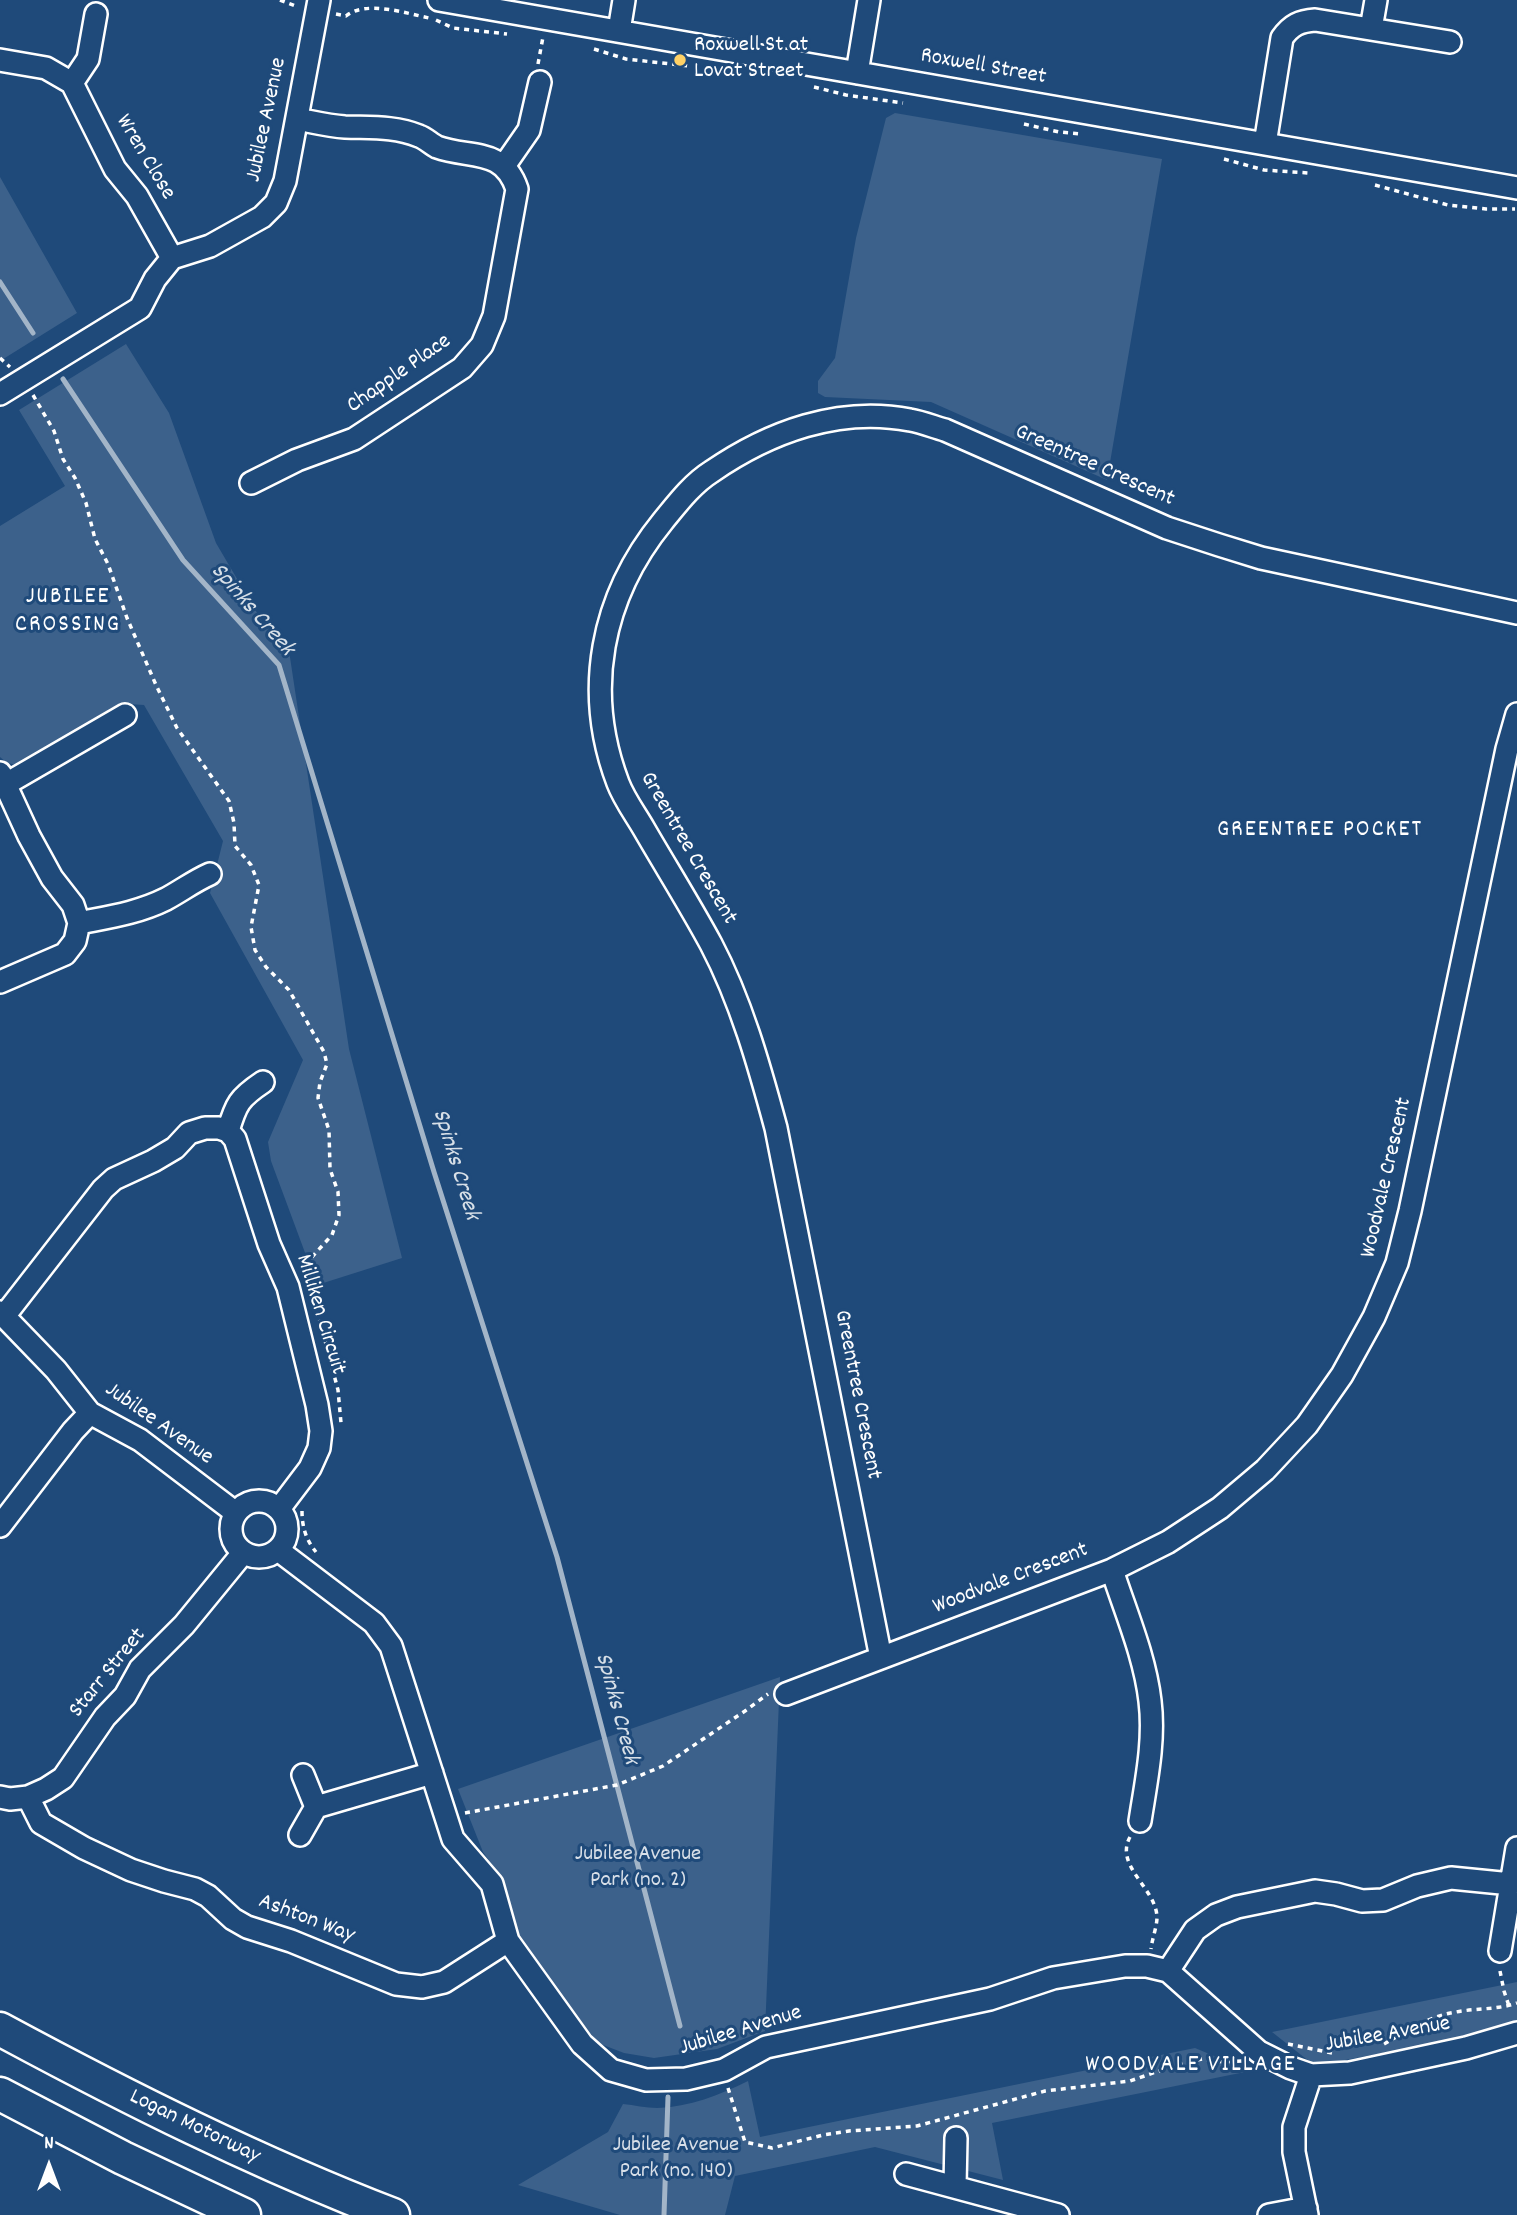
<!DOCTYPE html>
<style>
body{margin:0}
#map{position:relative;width:1517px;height:2215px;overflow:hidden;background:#1f4a7a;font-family:Dekko,sans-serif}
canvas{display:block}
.north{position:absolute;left:14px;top:2131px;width:70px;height:70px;-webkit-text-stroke:5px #1f4a7a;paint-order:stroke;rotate:0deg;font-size:19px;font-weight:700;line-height:28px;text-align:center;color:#fff}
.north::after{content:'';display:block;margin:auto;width:24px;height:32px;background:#fff;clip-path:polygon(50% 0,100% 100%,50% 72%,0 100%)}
</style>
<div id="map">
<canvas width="1517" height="2215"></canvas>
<div class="north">N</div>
</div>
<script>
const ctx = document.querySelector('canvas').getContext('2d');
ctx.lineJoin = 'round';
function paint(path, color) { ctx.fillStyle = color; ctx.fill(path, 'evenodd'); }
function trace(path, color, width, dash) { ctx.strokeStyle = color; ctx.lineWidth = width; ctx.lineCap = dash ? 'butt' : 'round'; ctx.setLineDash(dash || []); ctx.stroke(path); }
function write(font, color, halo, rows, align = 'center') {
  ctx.font = font + ' Dekko,sans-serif'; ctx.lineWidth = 6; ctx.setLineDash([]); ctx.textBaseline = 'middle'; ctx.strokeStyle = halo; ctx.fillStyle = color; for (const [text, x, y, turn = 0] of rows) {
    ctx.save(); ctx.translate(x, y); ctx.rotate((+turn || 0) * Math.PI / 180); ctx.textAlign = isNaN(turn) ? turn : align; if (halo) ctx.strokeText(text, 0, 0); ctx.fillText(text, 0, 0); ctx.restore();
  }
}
const green = new Path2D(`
 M895,113L1162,159L1107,480L931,402L825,397L818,393V381L835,358L856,238L886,118Z
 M0,177L77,313L0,361Z
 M126,344L169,413L216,543L263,623L288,644L349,1049L402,1258L317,1285L271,1161L268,1142L303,1060L210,893L223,841L144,705L128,704L111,708L25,762C14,766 9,765 0,757V526L65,486L19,410Z
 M780,1677L765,2031L717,2049L654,2058L624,2053L598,2043L517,1939L500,1876L483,1852L458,1789Z
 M1517,1982V2021L1459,2039L1329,2063L1310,2062L1272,2032Z
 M1195,2048L1250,2071L992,2123L1003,2180L875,2147L735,2176L725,2215H620L518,2185L608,2132L623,2104C634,2105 646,2108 657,2108C690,2107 719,2095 748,2081L760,2137Z`);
const stream = new Path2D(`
 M0,282L33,333
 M63,379L183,560L279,665L434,1172L557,1557L680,2026
 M664,2215L668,2097`);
const path = new Path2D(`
 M280,0L298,7
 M336,14L346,16C366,0 405,13 429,18
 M436,20L453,28L507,34
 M594,49L626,59L689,66
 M538,64L543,37
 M814,87L846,95L903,103
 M1024,124L1059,132L1082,134
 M1224,159L1264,170L1309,173
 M1375,185L1448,205L1486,209H1515
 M0,358L10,367
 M33,395L54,431L63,459L75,478L86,503L95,539L108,564L127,618L156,685L177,728L229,801L234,823L235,846L251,865L259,885L251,927L255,950L266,967L289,990L324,1052L327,1064L320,1082L318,1098L329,1130L330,1169L338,1192L339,1215L332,1235L312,1257L307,1272L338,1390L341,1423
 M302,1511C302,1527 306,1540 316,1552
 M465,1813L617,1785L663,1766L745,1711L768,1694
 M1130,1837C1114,1866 1156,1888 1157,1917C1157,1927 1152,1939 1151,1949
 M1500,1971L1504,1991L1509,2006
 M1288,2044L1332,2053
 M1384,2044C1407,2031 1429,2016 1456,2012C1476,2008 1497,2010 1517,2003
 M728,2088L745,2142L772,2148L823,2135L849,2131L917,2126L1045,2091L1130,2081L1179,2064L1202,2059L1223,2062L1242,2061`);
const minor = new Path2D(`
 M439,0L1517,188
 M1371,29L1376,0
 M619,31L624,0
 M0,60L46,68L72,83L115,169L137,196L172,258
 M857,73L869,0
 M72,83L88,59L96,14
 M1265,144L1282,38C1291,25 1300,21 1315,20L1450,42
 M504,166L529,130L540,82
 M0,394L140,308L155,279L172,258L210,246L262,217L276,203L285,181L319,0
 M251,483L297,460L354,439L462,368L482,345L494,316L517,189C503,147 470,159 437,147C431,144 425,138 419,136C395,126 370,128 345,127C329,126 313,122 297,119
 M0,773L29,836L52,878L73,905L79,923L75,941L65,954L0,982
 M6,784L125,715
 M79,923C109,917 138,913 166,899C181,891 194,881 210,874
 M228,1131C236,1104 239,1098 263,1082
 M0,1312L56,1370L90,1413L140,1440L236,1513
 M5,1315L103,1189L114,1179L153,1161L175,1148L189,1133L205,1128H219L228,1131L235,1139L269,1244L288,1287L317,1405L321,1431L319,1448L310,1468L279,1509
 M231 1529a28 28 0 1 1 56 0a28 28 0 1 1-56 0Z
 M0,1526L73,1431L90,1413
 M278,1550L374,1623L391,1646L453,1839L492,1884L508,1941L582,2044L611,2070L646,2080L686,2079L724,2070L766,2047L990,1999L1053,1978L1125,1966H1147L1168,1971L1259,2052L1291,2068L1311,2075L1350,2073L1466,2048L1517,2033
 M1112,1570C1126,1613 1145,1657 1150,1701C1155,1741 1146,1782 1140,1821
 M881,1658L776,1128C759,1065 741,1001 711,944C690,905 666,867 644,829C636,815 624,799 618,783C583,691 601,597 663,521C677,504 692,484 711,472C769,432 839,406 910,420C922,422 934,427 945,430L1167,528L1219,545L1261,558L1517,613
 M786,1694L1112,1570L1168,1542L1220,1508L1265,1470L1307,1425L1342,1375L1374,1317L1397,1263L1410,1211L1507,749L1517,714
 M0,1797L10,1799L28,1797L46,1789L63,1778L105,1717L125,1696L140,1669L184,1625L243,1553
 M28,1797L41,1823L84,1848L131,1870L164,1881L195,1889L208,1896L233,1919L247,1927L291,1941L396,1984L422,1987L444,1982L508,1941
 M316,1807L432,1773
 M300,1835L316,1807L303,1775
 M1500,1951L1517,1848
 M1168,1971L1195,1930L1216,1915L1237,1907L1315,1891L1336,1894L1362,1901L1383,1900L1417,1886L1451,1878L1511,1884
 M906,2174L1058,2215
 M955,2186L956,2138
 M1269,2215L1306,2208
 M1307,2215L1294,2152V2127L1311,2075`);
const highway = new Path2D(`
 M0,2029C128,2098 258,2163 393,2215
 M0,2094L123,2158L244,2215`);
const markers = [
 [680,60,7,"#ffd166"]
];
const poiNames = [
 ["Roxwell St at",694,47],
 ["Lovat Street",694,73]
];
const streetNames = [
 ["Roxwell Street",983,68,10],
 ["Jubilee Avenue",268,120,-78],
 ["Wren Close",144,158,59],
 ["Chapple Place",400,375,-35],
 ["Greentree Crescent",1094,467,24],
 ["Greentree Crescent",687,849,60],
 ["Woodvale Crescent",1388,1178,-77],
 ["Milliken Circuit",319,1315,73],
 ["Greentree Crescent",856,1395,79],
 ["Jubilee Avenue",158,1425,35],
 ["Woodvale Crescent",1011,1580,-21],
 ["Starr Street",109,1674,-51],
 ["Ashton Way",306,1920,21],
 ["Jubilee Avenue",741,2032,-17],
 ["Jubilee Avenue",1388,2036,-10],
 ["Logan Motorway",194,2128,26]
];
const parkNames = [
 ["Jubilee Avenue",638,1856],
 ["Park (no. 2)",638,1882],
 ["Jubilee Avenue",676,2147],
 ["Park (no. 140)",676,2173]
];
const neighbourhoodNames = [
 ["JUBILEE",68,599],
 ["CROSSING",68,627],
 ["GREENTREE POCKET",1320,832],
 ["WOODVALE VILLAGE",1191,2067]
];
const waterNames = [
 ["Spinks Creek",251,611,49],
 ["Spinks Creek",454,1165,73],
 ["Spinks Creek",615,1709,75]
];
paint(green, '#3c618b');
trace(stream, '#a3b5c8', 5);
trace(minor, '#fff', 26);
trace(highway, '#fff', 37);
trace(path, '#fff', 3.5, [5, 5]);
trace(minor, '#1f4a7a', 21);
trace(highway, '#1f4a7a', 32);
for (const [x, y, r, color] of markers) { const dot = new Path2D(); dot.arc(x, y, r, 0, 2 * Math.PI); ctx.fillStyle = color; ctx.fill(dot); trace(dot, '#1f4a7a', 2.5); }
write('23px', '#fff', '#1f4a7a', poiNames, 'left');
write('23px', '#fff', '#1f4a7a', streetNames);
write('23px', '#d8dfe8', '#1f4a7a', parkNames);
ctx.letterSpacing = '2px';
write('24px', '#fff', '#1f4a7a', neighbourhoodNames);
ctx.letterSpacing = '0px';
write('italic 24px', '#d8e0e8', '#1f4a7a', waterNames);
</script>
